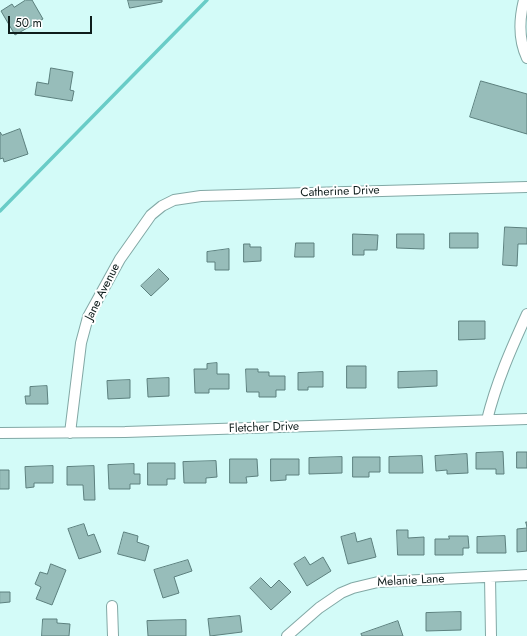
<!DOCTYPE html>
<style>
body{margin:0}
#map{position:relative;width:527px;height:636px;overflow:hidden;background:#d3fbf8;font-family:Jost,sans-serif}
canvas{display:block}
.scale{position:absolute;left:8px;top:16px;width:84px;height:18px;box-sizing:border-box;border:2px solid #0e1c1b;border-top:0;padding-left:5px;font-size:12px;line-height:14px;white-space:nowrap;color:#0e1c1b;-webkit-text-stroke:3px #fff;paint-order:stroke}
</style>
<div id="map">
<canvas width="527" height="636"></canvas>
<div class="scale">50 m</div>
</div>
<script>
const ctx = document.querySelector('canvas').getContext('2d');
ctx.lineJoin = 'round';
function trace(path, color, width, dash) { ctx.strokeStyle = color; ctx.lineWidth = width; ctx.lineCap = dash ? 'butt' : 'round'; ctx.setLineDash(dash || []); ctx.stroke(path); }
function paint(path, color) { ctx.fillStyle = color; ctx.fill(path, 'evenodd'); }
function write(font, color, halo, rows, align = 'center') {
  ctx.font = font + ' Jost,sans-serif'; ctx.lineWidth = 4; ctx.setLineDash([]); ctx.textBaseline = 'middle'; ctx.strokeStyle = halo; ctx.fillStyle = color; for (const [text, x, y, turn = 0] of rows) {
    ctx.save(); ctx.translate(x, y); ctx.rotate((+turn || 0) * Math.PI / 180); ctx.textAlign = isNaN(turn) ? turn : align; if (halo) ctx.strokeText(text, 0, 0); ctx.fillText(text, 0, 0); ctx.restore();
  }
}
const stream = new Path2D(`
 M0,211L207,0`);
const building = new Path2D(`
 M26,0H32L43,19L15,35L1,11L12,4L14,7Z
 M128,0H162V2L130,8Z
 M51,68L73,72L70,90L74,91L72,101L35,95L37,82L48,84Z
 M481,81L527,94V134L470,117Z
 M20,129L28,154L4,162L3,158L0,159V132L2,135Z
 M505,227L527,228V244H518L517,266L503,265Z
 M450,233H478V248H450Z
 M353,234L378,235L377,250H364V255H353Z
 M397,234H424V249L397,248Z
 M296,243H314V257H295Z
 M244,244H250V247H261V261L244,262Z
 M229,249V270H215V262H207V252Z
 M159,269L169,279L151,296L141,286Z
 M459,321H485V339L459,340Z
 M217,363V374H229V389H209V393H195L194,369H207V364Z
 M347,366H366V388H347Z
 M246,369H258V372H269V376H285V390H276V397H259V392H247Z
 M437,371V386L398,388V372Z
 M323,372V387H308V390H298V373Z
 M169,378V396L148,397L147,379Z
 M130,380V398L108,399L107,381Z
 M47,386L48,404H26L25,396H30V387Z
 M503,452L504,474H496V469H476V453Z
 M517,452H527V468H517Z
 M467,454L468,473L447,474V470L436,471L435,456Z
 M422,456L423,473H389V457Z
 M342,457V473L309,474V458Z
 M353,457H380V472H369V477H353Z
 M230,459H257L258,476L246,477L247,483H230Z
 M271,459H299V475H286V480L271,481Z
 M216,461L217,477L206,478V483H184L183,462Z
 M148,463H175V479H167V485H148Z
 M134,464V474H140V484H130V489H109L108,465Z
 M53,466V483H34V487L26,488L25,467Z
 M94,466L95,500H84L83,485H67V467Z
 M0,470H9V489H0Z
 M526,522H527V551L517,552V529L527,528Z
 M84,524L88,536L94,534L101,552L79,559L68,529Z
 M397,530H408V538L424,537V555H398Z
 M124,532L138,536L137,542L149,546L145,561L118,554Z
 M355,533L357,542L371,538L376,557L348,564L341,537Z
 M449,536H468L469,548H463V555H435V539H449Z
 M505,536L506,553H477V537Z
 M305,557L310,565L323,557L331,571L307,586L294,564Z
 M188,560L192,571L174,577L179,593L163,598L154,570Z
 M51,564L66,570L52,605L36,599L41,587L35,584L40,572L47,574Z
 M261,578L271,588L279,580L291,592L271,610L250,588Z
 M0,592H10V602L0,603Z
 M461,612V630L426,631V613Z
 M240,616L242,632L210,636L208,619Z
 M43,619H57V623L70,624L69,636H42Z
 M186,620V636H148L147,621Z
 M398,621L403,636H362L361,634Z`);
const minor = new Path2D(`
 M524,0C519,20 518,39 527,58
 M487,420C496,383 511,349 527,314
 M0,433L125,432L527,419
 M70,433L81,343L88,317L120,259L151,215L162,206L174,200L201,196L527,187
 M490,577L491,636
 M112,606L113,636
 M287,636L319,608L341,593L353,588L378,582L527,575`);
const streetNames = [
 ["Catherine Drive",340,192,-2],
 ["Jane Avenue",103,292,-63],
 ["Fletcher Drive",264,428,-2],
 ["Melanie Lane",411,581,-3]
];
trace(stream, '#69ccc7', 3.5);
paint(building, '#97bdba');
trace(building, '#5c807e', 1);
trace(minor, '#82a8a5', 12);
trace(minor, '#fff', 10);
write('12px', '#0e1c1b', '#fff', streetNames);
</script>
